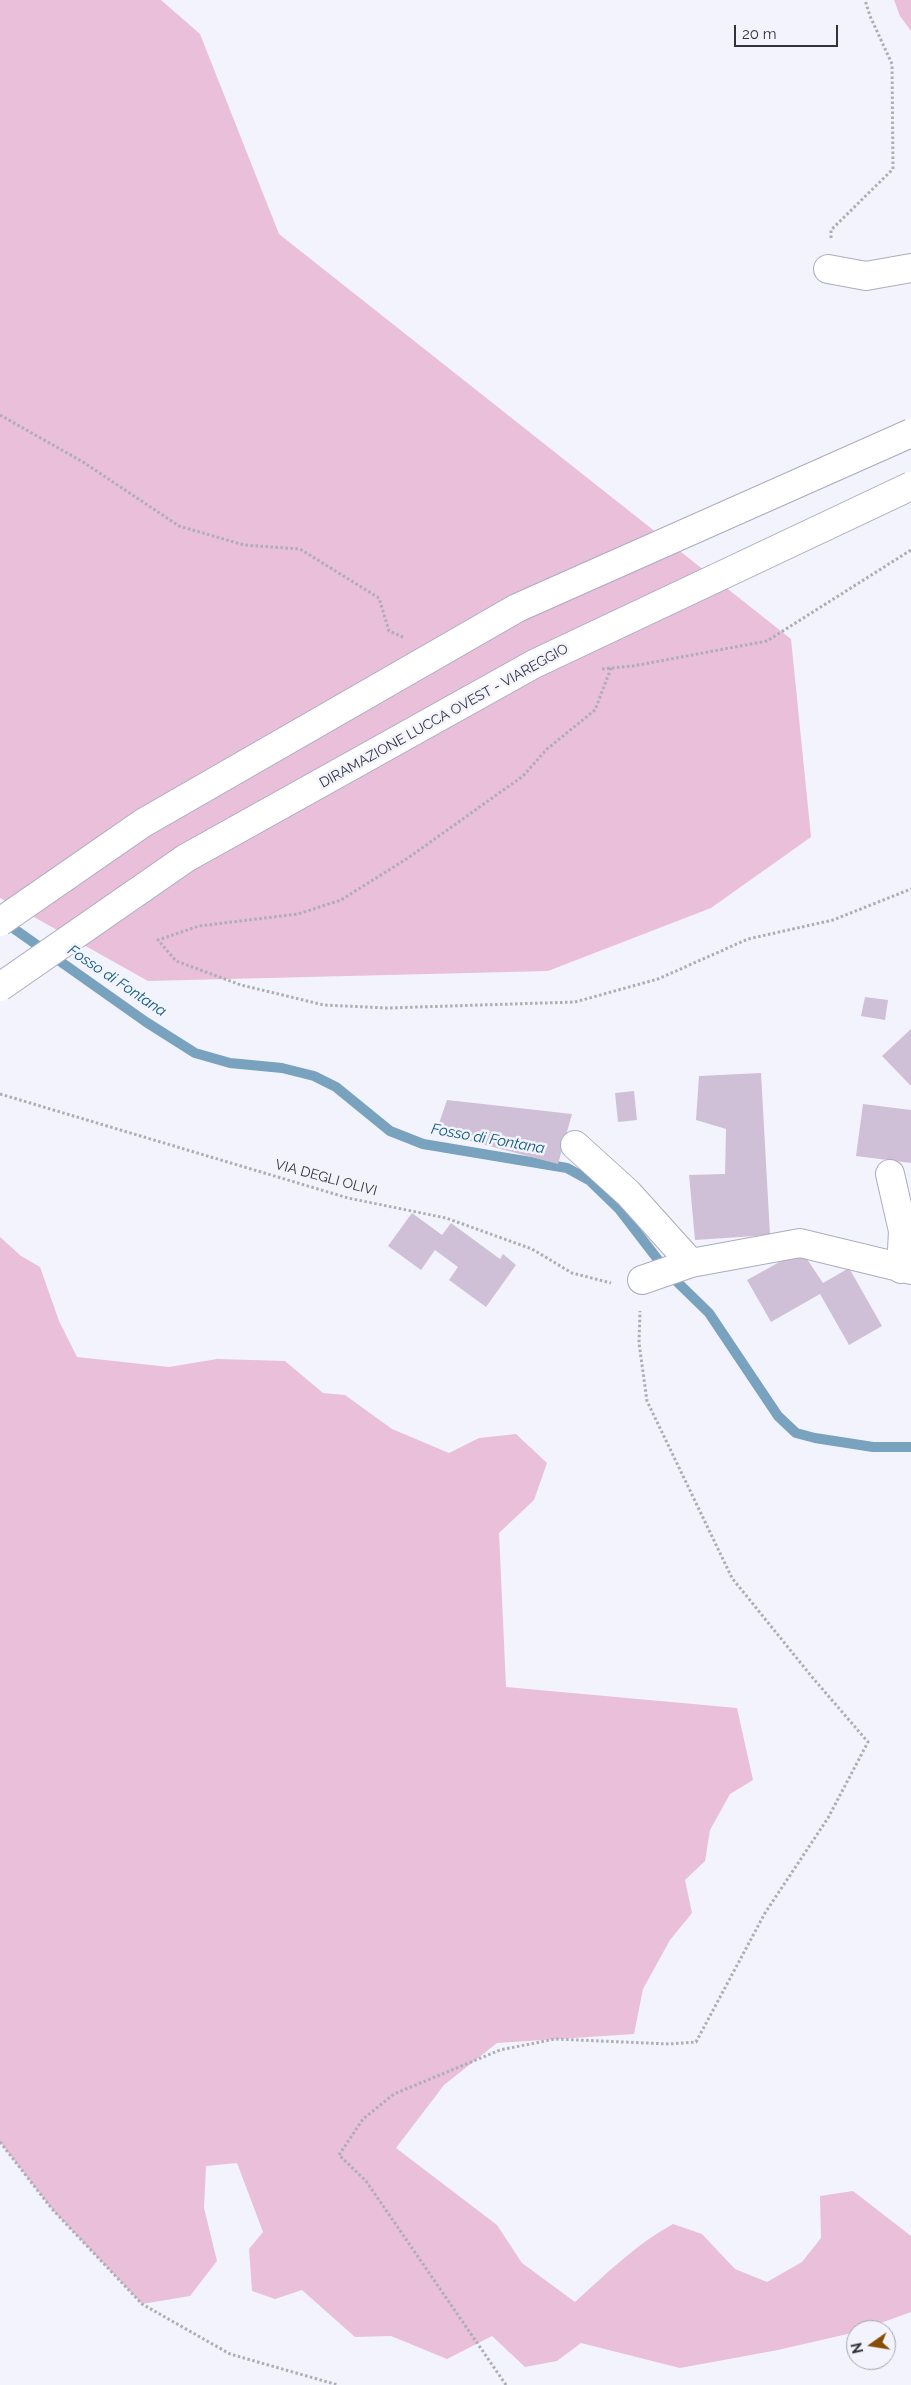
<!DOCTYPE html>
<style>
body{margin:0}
#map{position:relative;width:911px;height:2385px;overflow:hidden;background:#f3f3fd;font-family:Raleway,sans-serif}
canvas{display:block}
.north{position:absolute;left:846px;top:2320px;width:50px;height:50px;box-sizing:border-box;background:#f3f3fd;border:1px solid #a6a6b0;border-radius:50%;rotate:257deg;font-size:14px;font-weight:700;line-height:20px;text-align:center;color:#33323c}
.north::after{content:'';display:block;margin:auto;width:18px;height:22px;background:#884d06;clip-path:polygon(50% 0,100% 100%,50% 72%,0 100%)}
.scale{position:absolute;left:734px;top:25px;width:104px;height:22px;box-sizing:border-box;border:2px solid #33323c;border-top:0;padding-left:6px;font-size:15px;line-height:18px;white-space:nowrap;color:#33323c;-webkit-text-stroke:4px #f3f3fd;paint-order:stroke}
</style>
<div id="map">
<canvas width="911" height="2385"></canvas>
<div class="north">N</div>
<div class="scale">20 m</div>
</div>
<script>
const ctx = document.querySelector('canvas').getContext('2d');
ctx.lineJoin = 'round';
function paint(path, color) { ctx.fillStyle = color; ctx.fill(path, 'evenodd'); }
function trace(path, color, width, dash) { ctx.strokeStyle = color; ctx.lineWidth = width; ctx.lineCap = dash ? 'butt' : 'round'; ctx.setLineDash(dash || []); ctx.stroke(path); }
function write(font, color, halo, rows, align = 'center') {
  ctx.font = font + ' Raleway,sans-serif'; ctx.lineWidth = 5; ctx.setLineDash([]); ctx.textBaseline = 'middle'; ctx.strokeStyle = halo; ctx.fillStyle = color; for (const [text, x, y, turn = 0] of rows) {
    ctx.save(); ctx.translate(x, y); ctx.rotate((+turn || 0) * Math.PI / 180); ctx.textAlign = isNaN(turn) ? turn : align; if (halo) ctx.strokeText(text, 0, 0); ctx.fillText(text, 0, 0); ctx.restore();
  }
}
const green = new Path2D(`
 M0,0H161L200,34L279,234L791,639L811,837L711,908L548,971L148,981L0,898Z
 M894,0H911V31L900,16Z
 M0,1237L21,1256L40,1267L59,1321L77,1357L169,1367L217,1359L285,1361L323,1393L345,1395L392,1429L449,1453L479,1438L516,1434L547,1463L534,1500L499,1533L506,1687L737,1708L753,1780L730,1794L710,1830L705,1861L685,1880L692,1913L670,1940L643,1989L634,2034L497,2043L444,2085L396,2148L497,2225L522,2263L575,2302C606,2274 635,2245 673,2224L702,2234L735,2269L767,2282L802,2262L821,2238L820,2196L853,2191L911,2236V2312L856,2332L778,2350L680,2368L581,2343L557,2361L525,2367L492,2336L447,2359L391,2336L355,2337L302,2290L275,2299L252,2291L249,2249L263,2232L237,2163L206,2166L204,2208L217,2261L190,2296L142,2304L52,2209L0,2142Z`);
const stream = new Path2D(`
 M3,921L146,1022L195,1053L230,1063L282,1068L314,1076L336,1087L390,1131L423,1144L567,1168L589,1180L619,1209L669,1274L709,1313L778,1416L796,1433L815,1438L873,1447H911`);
const building = new Path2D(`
 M865,997L888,1000L885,1020L861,1016Z
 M911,1029V1086L882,1056Z
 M761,1073L770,1235L695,1240L689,1175L725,1174L726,1129L696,1120L699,1076Z
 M634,1091L637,1120L618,1122L615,1093Z
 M447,1100L572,1114L558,1164L436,1132Z
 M863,1104L911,1110V1163L856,1156Z
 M412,1213L442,1235L451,1223L500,1259L503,1254L516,1265L486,1307L449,1280L458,1267L435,1250L421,1270L388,1246Z
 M801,1250L823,1283L849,1268L882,1326L849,1345L820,1294L771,1322L747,1280Z`);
const path = new Path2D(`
 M831,238V230L893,169L892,64L870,16L865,0
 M0,415L83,462L179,526L244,545L300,549L379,598L389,631L403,637
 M611,668L595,710L547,749L523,776L408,858L341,900L298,914L199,926L158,940L176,961L241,985L324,1005L387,1008L575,1002L658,979L748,939L833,920L911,889
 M602,669L633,666L767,641L911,550
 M0,1094L348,1198L446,1218L532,1249L572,1273L611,1283
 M0,2142L52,2209L142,2304L230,2354L338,2385
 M506,2385L366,2181L339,2155L363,2119L394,2094L500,2050L555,2039L669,2044L696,2042L765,1913L828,1818L868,1742L812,1677L732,1578L647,1401L639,1343L640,1311`);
const minor = new Path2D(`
 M828,269L866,276L911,268
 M575,1145L628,1193L691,1263
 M890,1174L903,1231L901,1269
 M642,1280L691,1263L800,1243L911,1270`);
const highwayBridge = new Path2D(`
 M0,922L143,823L517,608L911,433
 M0,987L186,858L534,664L911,486`);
const streetNames = [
 ["DIRAMAZIONE LUCCA OVEST - VIAREGGIO",444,716,-29],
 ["VIA DEGLI OLIVI",326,1178,15]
];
const waterNames = [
 ["Fosso di Fontana",117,981,34],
 ["Fosso di Fontana",488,1139,10]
];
paint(green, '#eabfda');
trace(stream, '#78a2bd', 10);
paint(building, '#cfc0d7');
trace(minor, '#acabc4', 30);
trace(path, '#adadb7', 3, [2.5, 2.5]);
trace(minor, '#fff', 28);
trace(highwayBridge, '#acabc4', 30, []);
trace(highwayBridge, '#fff', 28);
write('14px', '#33323c', '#f3f3fd', streetNames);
write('italic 15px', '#0b5a7b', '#f3f3fd', waterNames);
</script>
